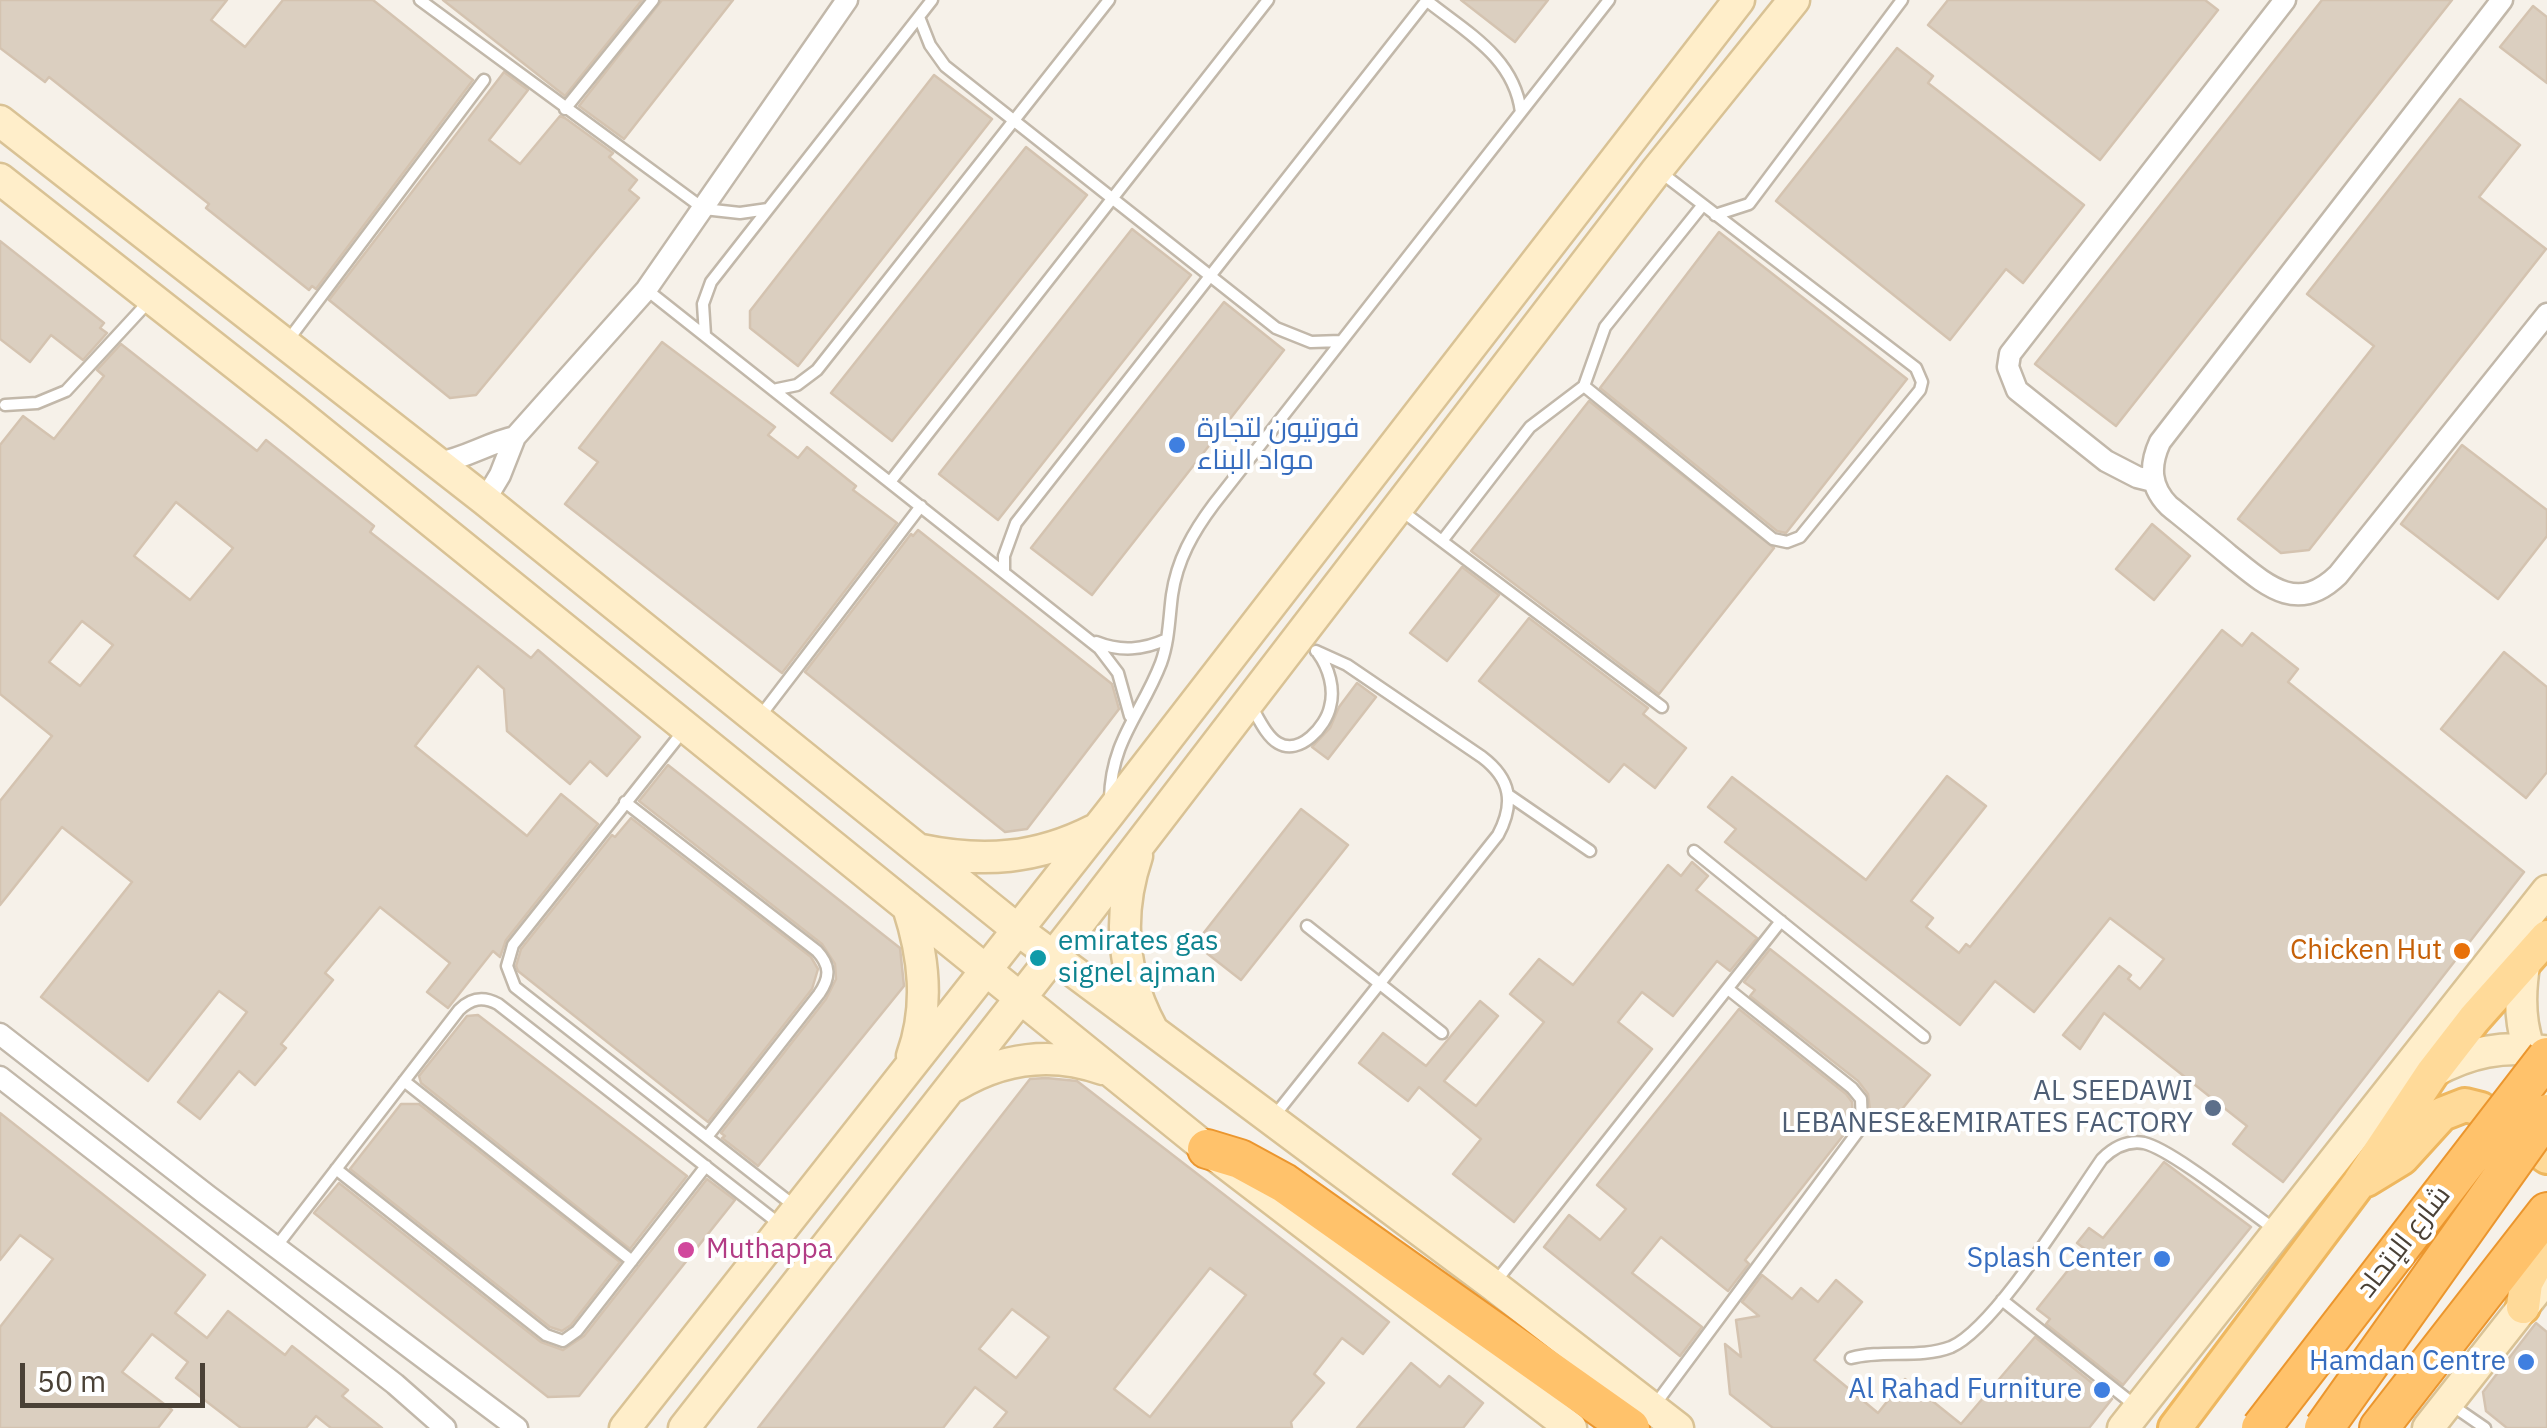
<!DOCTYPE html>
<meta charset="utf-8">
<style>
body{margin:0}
#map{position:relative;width:2547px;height:1428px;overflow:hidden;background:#f6f1e9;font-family:"IBM Plex Sans",sans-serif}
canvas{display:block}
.scale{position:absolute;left:20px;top:1363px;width:185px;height:45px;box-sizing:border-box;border:5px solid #4a4136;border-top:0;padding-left:12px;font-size:30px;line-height:35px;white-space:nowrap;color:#4a4136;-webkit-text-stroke:8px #fff;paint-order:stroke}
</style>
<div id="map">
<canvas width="2547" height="1428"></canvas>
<div class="scale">50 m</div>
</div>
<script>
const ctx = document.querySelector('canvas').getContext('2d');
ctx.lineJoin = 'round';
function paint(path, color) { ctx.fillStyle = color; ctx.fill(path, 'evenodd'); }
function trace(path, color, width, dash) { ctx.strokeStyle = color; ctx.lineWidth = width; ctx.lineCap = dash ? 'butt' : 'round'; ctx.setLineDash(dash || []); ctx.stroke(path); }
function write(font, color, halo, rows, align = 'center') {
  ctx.font = font + ' "IBM Plex Sans",Cairo,sans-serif'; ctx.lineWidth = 8; ctx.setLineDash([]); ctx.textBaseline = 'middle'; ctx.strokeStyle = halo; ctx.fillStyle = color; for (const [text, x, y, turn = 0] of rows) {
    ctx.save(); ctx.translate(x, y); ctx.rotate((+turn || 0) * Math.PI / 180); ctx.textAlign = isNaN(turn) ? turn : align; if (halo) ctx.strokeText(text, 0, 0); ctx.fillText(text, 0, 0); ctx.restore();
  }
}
const building = new Path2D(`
 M0,0H227L211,20L245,47L283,0H373L473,80L316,289L312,286L309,290L206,208L209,204L49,77L45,82L0,48Z
 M443,0H642L565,96Z
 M662,0H733L624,139L579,106Z
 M1461,0H1548L1515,42Z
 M1948,0H2205L2218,10L2100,160L1928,25Z
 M2322,0H2452L2116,426L2035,364Z
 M2533,6L2547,17V83L2500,47Z
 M1897,48L1933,76L1928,83L2084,205L2023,283L2006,269L1950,340L1776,201Z
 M504,72L528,90L489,140L520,164L560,116L565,118L613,153L609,157L637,180L629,190L639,198L476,395L450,398L329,300Z
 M934,75L992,119L798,366L750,328V311Z
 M2460,99L2520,145L2479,197L2546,249L2309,550L2281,553L2238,519L2374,346L2307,294Z
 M1026,147L1087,195L892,441L831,393Z
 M1132,229L1191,275L998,520L939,474Z
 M1719,232L1907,379L1786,533L1777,531L1600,388Z
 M0,241L104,323L100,328L107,333L83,360L51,335L30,362L0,339Z
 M1224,302L1284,350L1092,595L1031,548Z
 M662,342L775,427L768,435L798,458L807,447L856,486L853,490L897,523L782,673L565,504L598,462L579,448Z
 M121,344L257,451L266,440L374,526L370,532L531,658L538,650L640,737L607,776L590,761L570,784L507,731L504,689L478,666L415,746L527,836L561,794L598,824L506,940L500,957L493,951L448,1008L427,992L450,963L380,907L325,973L333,980L281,1044L286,1048L255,1085L239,1071L200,1119L178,1102L247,1012L219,991L148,1081L41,997L132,882L62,827L0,905V801L52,736L0,694V445L23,416L54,439L104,376L97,370ZM176,502L233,548L190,600L134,556ZM82,621L113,645L80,686L49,662Z
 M1589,401L1774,548L1659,694L1471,551Z
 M2462,445L2547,510V536L2498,599L2401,524Z
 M2152,524L2190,556L2154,600L2116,569Z
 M918,530L1112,684L1119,709L1027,829L1005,832L805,672L911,534L913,536Z
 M1462,567L1499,595L1447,661L1410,633Z
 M1529,618L1648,708L1643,714L1686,748L1655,788L1624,764L1609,782L1479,681Z
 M2222,630L2242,646L2252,633L2298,669L2288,682L2524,872L2283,1182L2233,1144L2247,1126L2104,1013L2080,1049L2063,1035L2119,966L2131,975L2128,979L2140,989L2164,959L2110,918L2034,1012L1995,981L1960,1025L1725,842L1736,829L1708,807L1732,777L1866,880L1947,776L1986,806L1911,901L1933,918L1926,927L1959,953L1966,944L1970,947Z
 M2504,652L2547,687V772L2526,798L2441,729Z
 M1357,683L1376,697L1328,759L1312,747L1330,728L1339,707Z
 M668,765L900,948L904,986L758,1166L722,1138L725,1136L721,1133L826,999L836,979L835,964L822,944L639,801Z
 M1301,809L1348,845L1241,980L1195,944Z
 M631,818L811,957L818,969L812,989L708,1122L518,971L516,966L521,949L612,835L615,837Z
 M1692,862L1708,876L1696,890L1757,938L1730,971L1717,961L1673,1016L1642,992L1618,1022L1652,1049L1514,1222L1453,1174L1481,1139L1419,1087L1408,1101L1359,1063L1383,1033L1426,1066L1480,1001L1498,1016L1444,1081L1476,1106L1544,1022L1510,994L1539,959L1573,985L1668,865L1681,876Z
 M1770,949L1930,1075L1889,1125L1870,1110L1868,1094L1858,1081L1750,996L1755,990L1744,982Z
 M1739,1009L1846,1094L1852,1102L1853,1123L1745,1260L1749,1264L1728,1291L1661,1237L1632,1273L1702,1327L1680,1356L1544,1247L1569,1215L1600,1240L1626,1209L1597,1185Z
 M478,1015L687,1176L630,1249L421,1083L419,1076L467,1016Z
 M1046,1078L1077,1081L1389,1322L1363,1354L1342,1338L1314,1374L1324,1383L1291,1422L1292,1428H994L1007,1412L975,1387L943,1428H758L1030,1079ZM1210,1268L1246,1295L1150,1417L1114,1389ZM1012,1309L1049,1337L1016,1378L979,1349Z
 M401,1104H419L620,1262L571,1325L562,1331L550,1327L350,1169Z
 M0,1113L205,1275L175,1313L207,1338L228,1311L285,1355L292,1346L348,1390L342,1396L382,1428H331L316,1416L306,1428H241L176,1378L188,1362L152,1334L122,1372L172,1410L158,1428H0V1327L53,1259L20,1235L0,1260Z
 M2164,1162L2251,1227L2123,1385L2046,1324L2050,1319L2037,1309L2085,1249L2077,1243L2089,1228L2103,1238Z
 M707,1179L735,1200L579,1396L548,1397L314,1213L339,1183L541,1342L563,1350L584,1336Z
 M1762,1275L1792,1299L1801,1288L1818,1302L1836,1280L1862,1302L1814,1360L1878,1413L1905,1379L1961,1424L2035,1337L2112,1399L2089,1428H1773L1730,1394L1725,1344L1741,1357L1736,1320L1759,1316L1742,1302Z
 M2536,1323L2547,1332V1428H2507L2486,1411L2483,1392Z
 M1411,1363L1440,1387L1449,1376L1483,1403L1463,1428H1357Z`);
const lane = new Path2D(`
 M420,0L704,209L740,213L768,209
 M1426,0C1466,32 1514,57 1521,112
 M919,17L930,45L945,66L1276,328L1311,342L1341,341
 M565,109L653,0
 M1715,215L1749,204L1902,0
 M647,290L1099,648L1118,673L1130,716
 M705,335L703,304L711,282L932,0
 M286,343L484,80
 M1584,386L1773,539L1787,542L1800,537L1920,390L1922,382L1916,368L1659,171
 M773,390L797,385L817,370L1109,0
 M5,405L37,403L66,391L151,299
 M890,482L1268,0
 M1402,511L1662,707
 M1442,541L1530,427L1584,386L1605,327L1702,206
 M1004,572V556L1016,523L1427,0
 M1096,642C1121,652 1143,650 1167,639
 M1250,704C1258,717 1266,736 1278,743C1300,756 1326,726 1330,707C1335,689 1329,668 1318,653
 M758,719L921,506
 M684,730L513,945L507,966L515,987L797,1208
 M1510,796L1590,851
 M1110,799C1111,740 1142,713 1161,663C1169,641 1169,618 1172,595C1177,560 1193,532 1214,504L1609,0
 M625,802L817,951C830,965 831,977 819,994L707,1137
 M1694,851L1924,1037
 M1307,926L1442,1033
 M404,1081L632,1261
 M1275,1115L1498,835C1515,803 1511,779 1482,757L1347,665L1316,651
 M336,1169L546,1335L563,1341L577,1331L706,1166
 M276,1247L459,1010C471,998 483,996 498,1004L782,1226
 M1497,1280L1781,921
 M2002,1300L2137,1407
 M1851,1358C1883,1349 1920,1359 1951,1347C1995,1328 2071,1203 2102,1159C2113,1148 2127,1140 2144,1143C2171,1149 2247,1210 2274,1229
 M1654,1406L1862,1126L1861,1099L1852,1088L1728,989
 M2453,1406L2485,1428`);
const street = new Path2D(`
 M2502,0L2160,442C2149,466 2150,487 2169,506C2190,523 2210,539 2230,556C2266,585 2297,615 2338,575L2547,314
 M438,463C466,458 488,443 515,437
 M2153,481L2137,477L2106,461L2017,390L2008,367L2010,354L2285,0
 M485,500L500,475L515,437L646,290L847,0
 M0,1034L208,1196L517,1428
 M0,1077L395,1384L445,1428`);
const secondary = new Path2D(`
 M0,121L485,500L1018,930L1493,1285L1678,1428
 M0,179L295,411L1207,1149L1571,1428
 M921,850C983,863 1037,859 1094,830
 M1137,856C1117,915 1122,974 1152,1029
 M908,907C924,956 930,1006 912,1056
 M2525,960C2517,1004 2520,1045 2547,1082
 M2433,1072C2469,1052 2503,1045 2544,1051
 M955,1086C1001,1058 1052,1051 1103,1069
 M625,1428L1109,814L1739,0
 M684,1428L1080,922L1657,170L1794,0
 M2123,1428L2547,891
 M2428,1428L2539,1287`);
const primary = new Path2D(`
 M2366,1180L2402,1158L2442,1114L2465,1105L2481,1109L2547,1157
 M2523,1307L2526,1283L2547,1245
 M2175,1428L2359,1183L2433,1072L2474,1019L2547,937`);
const highway = new Path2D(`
 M1207,1149L1240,1159L1284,1183L1630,1428
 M2379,1428L2547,1212`);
const highwayBridge = new Path2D(`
 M2261,1428L2547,1057
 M2324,1428L2547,1114`);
const markers = [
 [1177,445,10,"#3f7fe0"],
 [2462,951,10,"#e8710a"],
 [1038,958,10,"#0f9aa8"],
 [2213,1108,10,"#5c6f8a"],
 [686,1250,10,"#d1479c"],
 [2162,1259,10,"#3f7fe0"],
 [2526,1362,10,"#3f7fe0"],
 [2102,1390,10,"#3f7fe0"]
];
const shopNames = [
 ["فورتيون لتجارة",1197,429,"left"],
 ["مواد البناء",1197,461,"left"],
 ["Splash Center",2142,1259],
 ["Hamdan Centre",2506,1362],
 ["Al Rahad Furniture",2082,1390]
];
const cultureNames = [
 ["emirates gas",1058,942],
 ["signel ajman",1058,974]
];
const foodNames = [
 ["Chicken Hut",2442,951]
];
const serviceNames = [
 ["AL SEEDAWI",2193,1092],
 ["LEBANESE&EMIRATES FACTORY",2193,1124]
];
const streetNames = [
 ["شارع الإتحاد",2404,1242,-52]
];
const hotelNames = [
 ["Muthappa",706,1250]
];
paint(building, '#dbcfc0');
trace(building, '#d4c3b0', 2.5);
trace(lane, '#c2b8aa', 15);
trace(street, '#c2b8aa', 25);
trace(secondary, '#d9c295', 35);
trace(primary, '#eeb75f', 38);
trace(highway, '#eb962e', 42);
trace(lane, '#fff', 10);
trace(street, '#fff', 20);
trace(secondary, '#ffeeca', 30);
trace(primary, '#ffda99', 32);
trace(highway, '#ffc26b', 38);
trace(highwayBridge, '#eb962e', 42, []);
trace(highwayBridge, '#ffc26b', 38);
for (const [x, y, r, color] of markers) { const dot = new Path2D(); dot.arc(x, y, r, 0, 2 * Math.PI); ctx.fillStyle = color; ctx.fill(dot); trace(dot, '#fff', 4); }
write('28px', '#366cbe', '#fff', shopNames, 'right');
write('28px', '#0d838f', '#fff', cultureNames, 'left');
write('28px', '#c56008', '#fff', foodNames, 'right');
write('28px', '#4e5e75', '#fff', serviceNames, 'right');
write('28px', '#4a4136', '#fff', streetNames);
write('28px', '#b23c85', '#fff', hotelNames, 'left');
</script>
